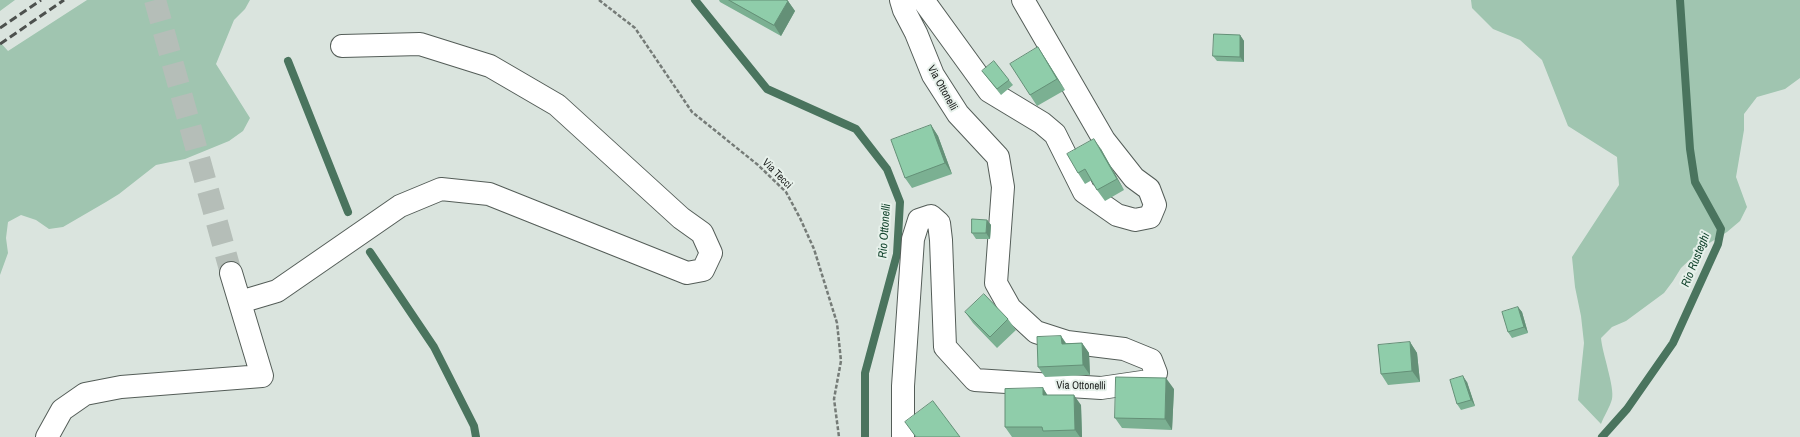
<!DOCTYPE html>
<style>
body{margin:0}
canvas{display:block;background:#dae4de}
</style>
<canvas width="1800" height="437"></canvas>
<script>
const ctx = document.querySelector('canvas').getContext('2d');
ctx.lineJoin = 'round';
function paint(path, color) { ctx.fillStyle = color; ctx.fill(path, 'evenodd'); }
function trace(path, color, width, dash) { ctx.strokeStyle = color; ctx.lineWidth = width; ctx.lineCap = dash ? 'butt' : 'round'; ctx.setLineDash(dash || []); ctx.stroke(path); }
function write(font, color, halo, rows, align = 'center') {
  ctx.font = font + ' "Archivo Narrow",sans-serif'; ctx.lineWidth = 4; ctx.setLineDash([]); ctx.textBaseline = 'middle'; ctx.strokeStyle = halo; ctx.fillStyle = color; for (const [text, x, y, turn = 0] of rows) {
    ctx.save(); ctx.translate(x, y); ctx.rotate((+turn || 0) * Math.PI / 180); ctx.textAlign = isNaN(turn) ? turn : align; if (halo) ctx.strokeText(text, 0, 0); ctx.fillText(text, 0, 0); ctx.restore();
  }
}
const green = new Path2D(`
 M0,0H15L0,11Z
 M87,0H250L245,9L234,20L216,64L250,118L243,131L229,141L185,159L156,165L119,194L106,202L63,227L49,229L36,220L21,215L8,222L6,238L8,253L0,275V42L8,51Z
 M1471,0H1800V78L1785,89L1757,97L1744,114V130L1736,177L1747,207L1740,221L1727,232L1703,247L1681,268L1673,281L1664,293L1626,321L1612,327L1601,338C1602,352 1615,388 1612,399C1610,407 1604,416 1601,424L1578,400L1584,343L1581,316L1575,287L1572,257L1619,185L1617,157L1568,126L1542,60L1520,40L1493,29L1472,8Z`);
const stream = new Path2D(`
 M695,0L767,89L856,129L887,169L900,202L897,254L865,373V437
 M288,61L348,212
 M370,252L434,347L474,426L476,437
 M1602,437L1627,409L1673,343L1718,244L1721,229L1695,182L1690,149L1680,0`);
const minorTunnel = new Path2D(`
 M155,0L231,273`);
const path = new Path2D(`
 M599,0L635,28L692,112L758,165L786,192L800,218L814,249L837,323L841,361L834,399L839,437`);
const minor = new Path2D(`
 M901,0L904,10L916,33L933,75L958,114L998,157L1003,187L996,283L1010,308L1036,332L1067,342L1124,349L1151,360L1156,373L1149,381L1101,388L975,380L945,347L941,240L939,223L931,216L919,220L913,239L903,386V437
 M923,0L989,91L1042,123L1055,134L1084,192L1117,215L1135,220L1150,217L1155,205L1149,189L1134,178L1104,140L1023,0
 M240,302L277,291L400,206L441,189L489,194L687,273L703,270L711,253L702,233L681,218L557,105L490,66L420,44L342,46
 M47,437L62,410L85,394L121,387L262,376L231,273`);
const rail = new Path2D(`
 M0,28L41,0
 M0,44L64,0`);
const wall = new Path2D(`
 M719,0H786L788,1L795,11L781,36L720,2Z
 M1240,35L1244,41V62L1217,61L1213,56Z
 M1038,47L1045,58L1065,90L1037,106L1030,95Z
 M982,71L1009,80L1013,85L1001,95Z
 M931,125L938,136L952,174L912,188L905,178Z
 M1101,149L1124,190L1105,201L1097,190L1092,180L1085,184L1078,173Z
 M987,220L991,225L990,239H976L972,233Z
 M1518,307L1522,312L1528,333L1512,338L1508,332Z
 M965,312L1008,319L1016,330L997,348L973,323Z
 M1061,336L1066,343H1082L1089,353L1090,375L1045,377L1038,367Z
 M1410,342L1417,353L1420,382L1388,385L1381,374Z
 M1467,382L1475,406L1461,410L1457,404Z
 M1043,388L1047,395L1081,405L1082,437H1012L1005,427Z
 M1174,389L1172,430L1122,428L1115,418Z`);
const shadedWall = new Path2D(`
 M788,1L795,11L781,36L774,25Z
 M1240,35L1244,41V62L1240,57Z
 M1038,47L1045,58L1065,90L1057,79Z
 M931,125L938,136L952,174L945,163Z
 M1094,139L1101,149L1124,190L1117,179Z
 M987,220L991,225L990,239L986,233Z
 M1518,307L1522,312L1528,333L1524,327Z
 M1061,336L1068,347L1062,344Z
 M1410,342L1417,353L1420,382L1412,371Z
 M1082,343L1089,353L1090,375L1083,365Z
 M1463,376L1467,382L1475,406L1471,400Z
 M1166,378L1174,389L1172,430L1165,419Z
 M1043,388L1050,399L1043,395Z
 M1074,395L1081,405L1082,437H1080L1075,430Z`);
const building = new Path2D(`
 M729,0H786L788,1L774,25Z
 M1214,34L1240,35V57L1213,56Z
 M1038,47L1057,79L1030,95L1010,64Z
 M994,61L1009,80L997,89L982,71Z
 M931,125L945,163L905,178L891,140Z
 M1094,139L1117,179L1097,190L1085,169L1078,173L1067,154Z
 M972,219L987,220L986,233H972Z
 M984,294L1008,319L990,337L965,312Z
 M1518,307L1524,327L1508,332L1502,312Z
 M1061,336L1062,344L1082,343L1083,365L1038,367L1037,337Z
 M1410,342L1412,371L1381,374L1378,345Z
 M1463,376L1471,400L1457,404L1450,380Z
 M1116,377L1166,378L1165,419L1115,418Z
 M1043,388V395H1074L1075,430L1043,431L1042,427H1005V389Z
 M933,401L960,437H916L905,422Z`);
const streetNames = [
 ["Via Ottonelli",942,88,61],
 ["Via Tecci",777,174,45],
 ["Via Ottonelli",1081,386,1]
];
const waterNames = [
 ["Rio Ottonelli",885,231,-86],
 ["Rio Rusteghi",1696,260,-68]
];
paint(green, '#a0c5b0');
trace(stream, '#4a745e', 8);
trace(minorTunnel, '#b5beb8', 22, [22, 11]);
trace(minor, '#545d58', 24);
trace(path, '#757b77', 2.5, [4, 2]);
trace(minor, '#fff', 22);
trace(rail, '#4d514e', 3, [8, 4]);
paint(wall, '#7bb092');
paint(shadedWall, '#649077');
paint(building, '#8fcdaa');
trace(building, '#649077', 1);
write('11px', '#212422', '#e7f1eb', streetNames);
write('italic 12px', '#15462f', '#e7f1eb', waterNames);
</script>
